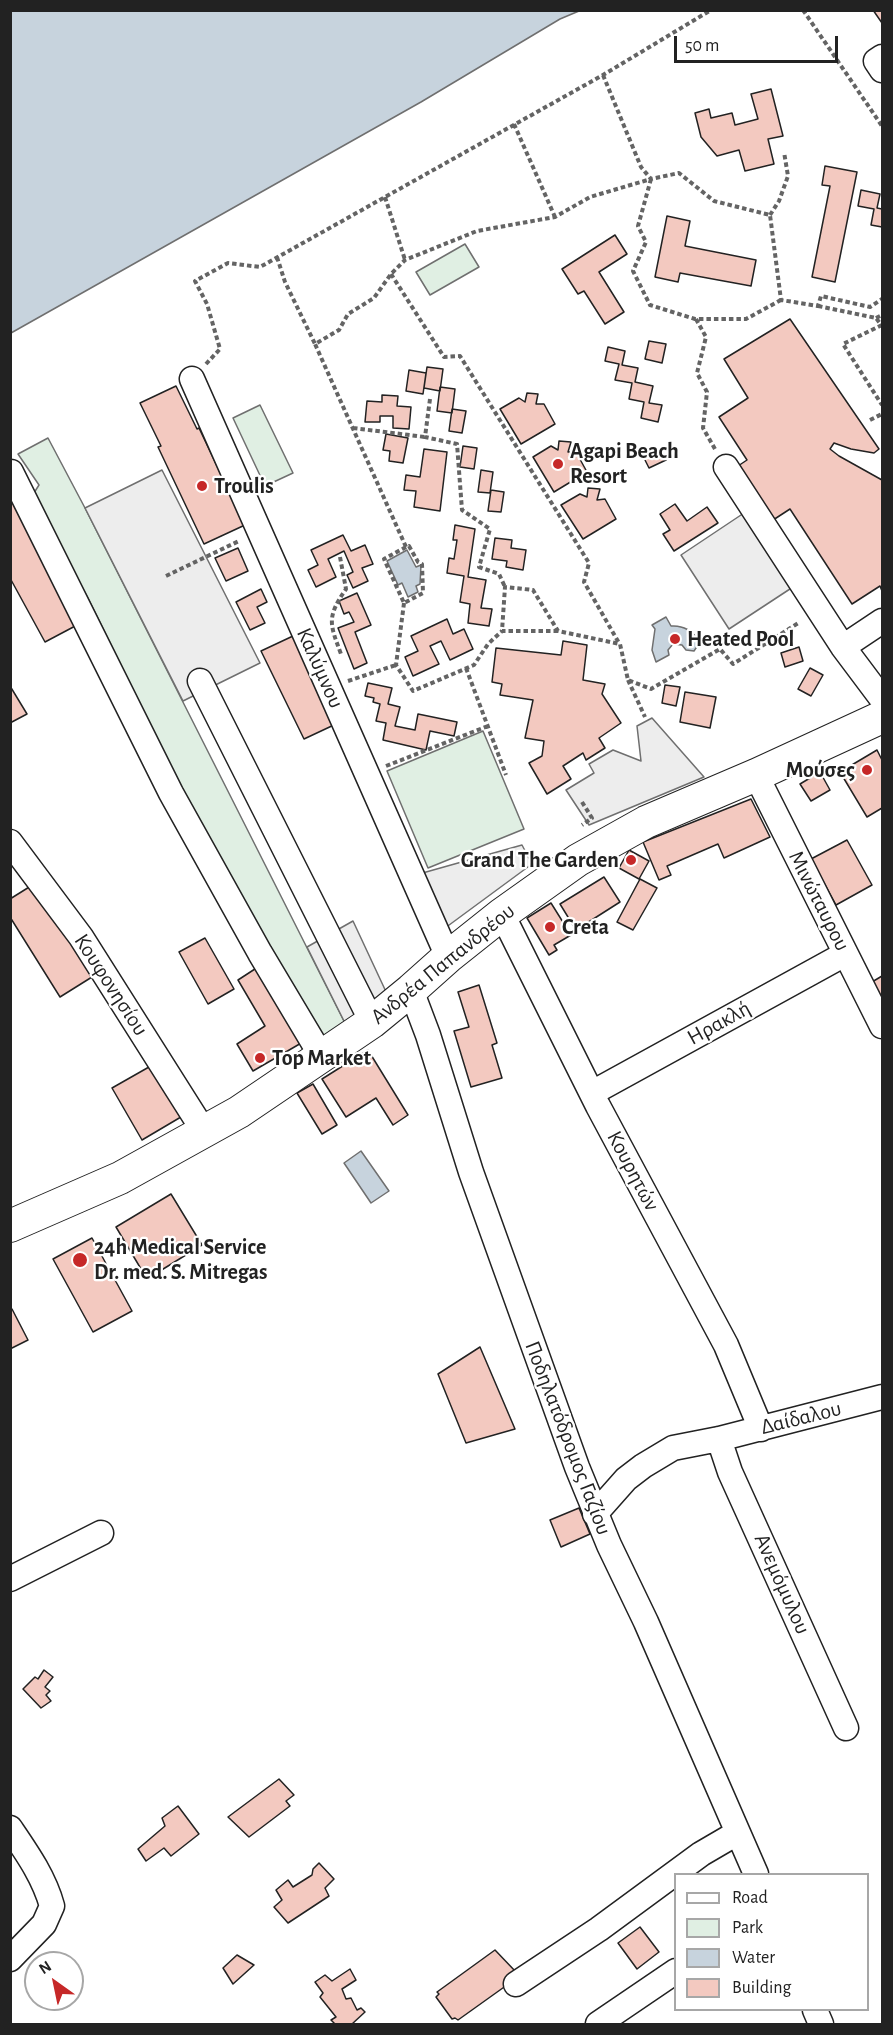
<!DOCTYPE html>
<meta charset="utf-8">
<style>
body{margin:0}
#map{position:relative;width:893px;height:2035px;overflow:hidden;background:#fff;font-family:"Alegreya Sans",sans-serif}
canvas{display:block}
.frame{position:absolute;inset:0;border:12px solid #222;pointer-events:none}
.legend{position:absolute;left:674px;top:1873px;width:195px;height:138px;box-sizing:border-box;background:#fff;border:2px solid #a7a7a7;margin:0;padding:8px 10px;list-style:none;font-size:18px;color:#222}
.legend li{display:flex;align-items:center;gap:12px;height:30px}
.legend b{width:30px;border:2px solid #a7a7a7}
.north{position:absolute;left:24px;top:1951px;width:60px;height:60px;box-sizing:border-box;background:#fff;border:2px solid #a7a7a7;border-radius:50%;rotate:327deg;font-size:16px;font-weight:700;line-height:24px;text-align:center;color:#222}
.north::after{content:'';display:block;margin:auto;width:21px;height:27px;background:#c62828;clip-path:polygon(50% 0,100% 100%,50% 72%,0 100%)}
.scale{position:absolute;left:674px;top:36px;width:164px;height:27px;box-sizing:border-box;border:3px solid #222;border-top:0;padding-left:8px;font-size:18px;line-height:21px;white-space:nowrap;color:#222;-webkit-text-stroke:4px #fff;paint-order:stroke}
</style>
<div id="map">
<canvas width="893" height="2035"></canvas>
<div class="frame"></div>
<ul class="legend">
<li><b style="height:8px;background:#fff"></b>Road</li>
<li><b style="height:16px;background:#e0efe3"></b>Park</li>
<li><b style="height:16px;background:#c7d3dd"></b>Water</li>
<li><b style="height:16px;background:#f3c9c0"></b>Building</li>
</ul>
<div class="north">N</div>
<div class="scale">50 m</div>
</div>
<script>
const ctx = document.querySelector('canvas').getContext('2d');
ctx.lineJoin = 'round';
function paint(path, color) { ctx.fillStyle = color; ctx.fill(path, 'evenodd'); }
function trace(path, color, width, dash) { ctx.strokeStyle = color; ctx.lineWidth = width; ctx.lineCap = dash ? 'butt' : 'round'; ctx.setLineDash(dash || []); ctx.stroke(path); }
function write(font, color, halo, rows, align = 'center') {
  ctx.font = font + ' "Alegreya Sans",sans-serif'; ctx.lineWidth = 4.5; ctx.setLineDash([]); ctx.textBaseline = 'middle'; ctx.strokeStyle = halo; ctx.fillStyle = color; for (const [text, x, y, turn = 0] of rows) {
    ctx.save(); ctx.translate(x, y); ctx.rotate((+turn || 0) * Math.PI / 180); ctx.textAlign = isNaN(turn) ? turn : align; if (halo) ctx.strokeText(text, 0, 0); ctx.fillText(text, 0, 0); ctx.restore();
  }
}
const green = new Path2D(`
 M465,244L479,267L430,295L416,272Z
 M260,405L293,473L265,486L233,418Z
 M48,438L85,508L347,1027L322,1046L239,897L168,761L88,598L32,496L39,485L18,454Z
 M483,731L524,829L428,868L387,771Z`);
const parking = new Path2D(`
 M162,470L260,663L183,701L85,508Z
 M744,513L793,587L729,629L681,555Z
 M652,718L704,777L589,825L566,790L594,773L589,764L613,750L641,761L637,726Z
 M522,845L532,864L441,931L419,874Z
 M353,921L388,996L347,1027L307,947Z`);
const water = new Path2D(`
 M11,10H579V11L560,19L421,102L11,333Z
 M407,550L416,567L421,565L420,584L416,586L418,592L408,597L402,583L398,585L387,561Z
 M666,617L671,626C684,625 692,631 700,642L694,651L686,650L682,645L673,644L668,650L669,655L656,662L652,650L655,629L652,625Z
 M361,1151L389,1191L371,1203L344,1163Z`);
const building = new Path2D(`
 M873,10H882V23Z
 M771,89L783,136L768,139L774,164L745,171L739,150L717,156L701,137L695,113L709,109L711,118L732,113L735,125L758,119L751,94Z
 M825,166L857,172L835,282L812,277L830,186L822,185Z
 M861,190L880,194L877,208L882,209V227L871,225L874,209L858,206Z
 M667,216L690,221L685,246L756,260L751,286L680,273L678,282L655,277Z
 M615,235L627,254L599,272L624,312L605,324L584,291L578,294L562,269Z
 M790,319L879,449L874,453L851,449L834,443L830,449L839,456L882,480V591L880,586L852,604L790,509L770,522L735,468L747,460L719,417L748,398L724,359Z
 M649,341L666,344L662,363L645,359Z
 M608,347L625,351L622,365L638,368L635,382L653,386L649,403L662,405L658,422L641,418L644,402L629,399L632,383L615,380L619,364L605,361Z
 M427,367L443,369L440,391L424,388Z
 M409,370L426,373L423,394L406,391Z
 M176,386L197,429L199,428L245,525L204,544L158,447L161,446L140,403Z
 M440,387L455,389L452,413L437,411Z
 M527,393L538,394L536,404H544L555,424L521,444L500,409L519,398L525,402Z
 M382,395L398,396L397,406L411,407L409,429L393,428V416H380V422H365L367,401L382,402Z
 M452,409L466,411L462,433L449,431Z
 M386,434L408,438L403,463L389,461L390,451L383,450Z
 M559,441L571,442L568,452H576L587,472L554,492L533,457L551,446L558,450Z
 M463,446L477,448L474,469L460,467Z
 M424,449L447,452L440,511L414,507L416,491L404,490L406,475L420,477Z
 M660,449L666,460L649,468L644,458Z
 M481,470L493,472L490,493L478,492Z
 M588,488L600,489L597,500L605,499L616,519L583,539L561,505L580,494L587,497Z
 M491,490L504,492L501,512L488,511Z
 M10,494L79,624L45,642L10,578Z
 M675,504L687,521L707,507L718,523L674,551L663,534L670,530L660,514Z
 M455,525L475,529L468,577L486,580L481,608L492,609L489,626L468,623L470,604L460,602L464,576L447,573L449,558L454,559L457,540H453Z
 M343,535L351,551L365,545L373,564L362,568L368,581L353,588L347,575L353,572L344,551L328,559L336,577L316,587L308,570L318,565L311,550Z
 M495,538L512,540L511,548L526,550L523,570L506,567L507,561L492,559Z
 M238,548L248,571L226,581L215,558Z
 M261,589L267,602L257,607L265,623L250,630L236,602Z
 M357,593L371,625L355,632L367,663L354,669L338,628L354,622L349,612L344,614L339,601Z
 M447,619L453,634L464,629L473,649L450,660L441,641L430,646L439,664L413,676L405,657L418,651L411,636Z
 M293,636L336,724L304,739L261,651Z
 M563,641L587,645L583,680L605,684L602,694L621,723L599,738L605,748L586,760L583,753L563,766L571,779L547,794L529,763L542,756L544,741L525,738L533,700L500,695L502,684L492,682L496,648L561,655Z
 M799,647L803,661L785,667L781,653Z
 M810,668L823,675L811,696L798,689Z
 M368,683L392,688L388,704L400,707L395,726L415,730L418,714L457,722L454,736L430,731L426,750L383,740L386,723L376,721L380,704L373,702L374,698L365,696Z
 M665,685L680,687L676,706L662,703Z
 M10,686L27,714L10,723Z
 M685,692L716,697L710,728L680,722Z
 M877,750L882,760V808L867,817L840,772Z
 M820,772L830,790L811,801L800,784Z
 M751,799L770,837L724,858L718,844L667,866L671,875L659,880L643,842Z
 M847,840L872,885L836,905L811,859Z
 M629,850L649,861L639,879L619,868Z
 M604,877L620,902L576,930L560,904Z
 M640,879L657,888L633,930L617,922Z
 M34,884L92,977L60,997L10,917V899Z
 M551,903L571,935L554,945L557,950L549,955L527,918Z
 M205,938L234,989L208,1004L179,952Z
 M258,967L303,1042L253,1071L237,1044L265,1026L238,980Z
 M882,976V1001L872,982Z
 M479,985L497,1043L492,1045L502,1078L471,1087L454,1031L469,1027L458,992Z
 M368,1050L408,1115L393,1125L376,1098L346,1117L322,1079Z
 M156,1063L186,1114L142,1140L112,1088Z
 M313,1084L337,1125L322,1134L297,1093Z
 M171,1194L202,1245L147,1279L116,1227Z
 M92,1238L132,1311L93,1332L53,1259Z
 M12,1309L28,1340L10,1349V1310Z
 M480,1347L515,1429L466,1443L438,1374Z
 M579,1508L590,1534L561,1547L550,1520Z
 M44,1670L53,1677L45,1687L50,1691L46,1695L51,1701L41,1708L23,1689L35,1677L38,1679Z
 M279,1779L294,1795L286,1801L290,1806L249,1837L228,1817Z
 M178,1806L199,1834L171,1856L164,1848L146,1861L138,1849L165,1826L162,1818Z
 M319,1863L334,1879L325,1888L329,1896L288,1923L274,1907L282,1900L276,1890L288,1880L293,1887L312,1875L313,1869Z
 M640,1927L659,1952L637,1969L618,1943Z
 M495,1950L516,1972L514,1980L458,2020L455,2018L452,2019L436,1997L439,1994L437,1992Z
 M237,1955L254,1965L233,1984L223,1968Z
 M350,1969L356,1980L342,1989L346,1999L351,1998L357,2010L361,2008L365,2012L352,2024H335L331,2020L336,2017L320,1997L323,1993L315,1982L325,1975L332,1981Z`);
const path = new Path2D(`
 M803,10L882,126
 M603,75L641,167L651,179L679,173L714,201L770,215L781,300L818,306L821,296L870,307L882,299
 M514,124L555,217
 M651,179L638,226L646,242L633,271L650,305L695,319H746L781,300
 M385,197L405,260
 M770,215L779,201L788,176L784,152
 M277,257L285,282L315,344
 M391,274L444,357L460,356L589,563L584,582L619,643
 M818,306L876,318L882,326
 M876,318L882,315
 M696,319L706,337L697,373L707,392L703,428L715,449
 M882,325L843,344L882,405
 M206,364L220,349L207,304L195,281L228,263L260,267L603,75L711,10
 M430,399L425,437L457,444L462,510L490,529L479,567L499,574L505,587
 M870,420L882,414
 M353,428L425,437
 M406,547L384,559L404,603L423,593L422,564L418,562L409,546L406,547L315,344L339,330L348,314L374,298L391,274L405,260L477,231L555,217L590,197L651,179
 M340,557L346,589C326,618 330,624 341,654
 M166,576L239,541
 M404,603L396,665L413,691L474,665L488,644L502,631
 M558,631H502L505,587L533,590L558,631L620,644L628,680L651,689L720,649L733,664L800,622
 M466,668L506,775
 M628,680L645,717
 M348,681L396,665
 M386,766L488,726
 M582,802L592,818L582,825`);
const minor = new Path2D(`
 M882,57L876,61L882,70
 M192,379L448,957
 M726,467L843,647L882,699
 M11,472L171,793L260,953L322,1057
 M843,647L882,621
 M200,681L372,1022
 M756,775L882,1026
 M10,842L81,937L205,1133
 M502,914L598,1106L726,1345L761,1429
 M411,990L428,1035L471,1172L577,1467L609,1545L646,1622L756,1874
 M592,1093L845,954
 M719,1439L730,1472L846,1728
 M595,1514L626,1479L643,1466L673,1448L719,1439L882,1397
 M10,1579L101,1533
 M10,1828C27,1853 44,1877 52,1906L44,1924L10,1959
 M516,1984L599,1929L701,1854L737,1833
 M815,2010L821,2024
 M598,2024L676,1971`);
const major = new Path2D(`
 M10,1226L120,1178L239,1112L372,1022L411,990L448,957L502,914L578,860L646,822L756,775L882,717`);
const markers = [
 [558,464,6,"#c62828"],
 [202,486,6,"#c62828"],
 [675,639,6,"#c62828"],
 [867,770,6,"#c62828"],
 [631,860,6,"#c62828"],
 [550,927,6,"#c62828"],
 [260,1058,6,"#c62828"],
 [80,1260,8,"#c62828"]
];
const poiNames = [
 ["Agapi Beach",570,451],
 ["Resort",570,476],
 ["Troulis",214,486],
 ["Heated Pool",687,639],
 ["Μούσες",855,770,"right"],
 ["Grand The Garden",619,860,"right"],
 ["Creta",562,927],
 ["Top Market",272,1058],
 ["24h Medical Service",94,1247],
 ["Dr. med. S. Mitregas",94,1272]
];
const streetNames = [
 ["Καλύμνου",320,668,66],
 ["Μινώταυρου",819,901,63],
 ["Ανδρέα Παπανδρέου",443,964,-39],
 ["Κουφονησίου",111,985,57],
 ["Ηρακλή",719,1023,-29],
 ["Κουρητών",633,1171,62],
 ["Δαίδαλου",801,1418,-14],
 ["Ποδηλατόδρομος Γαζίου",568,1438,69],
 ["Ανεμόμυλου",782,1584,66]
];
paint(green, '#e0efe3');
trace(green, '#6f6f6f', 1.5);
paint(parking, '#ededed');
trace(parking, '#6f6f6f', 1.5);
paint(water, '#c7d3dd');
trace(water, '#6f6f6f', 1.5);
paint(building, '#f3c9c0');
trace(building, '#222', 1.5);
trace(minor, '#222', 27);
trace(major, '#222', 34);
trace(path, '#646464', 4, [4.5, 3]);
trace(minor, '#fff', 24);
trace(major, '#fff', 32);
for (const [x, y, r, color] of markers) { const dot = new Path2D(); dot.arc(x, y, r, 0, 2 * Math.PI); ctx.fillStyle = color; ctx.fill(dot); trace(dot, '#fff', 2); }
write('bold 22px', '#222', '#fff', poiNames, 'left');
write('22px', '#222', '#fff', streetNames);
</script>
